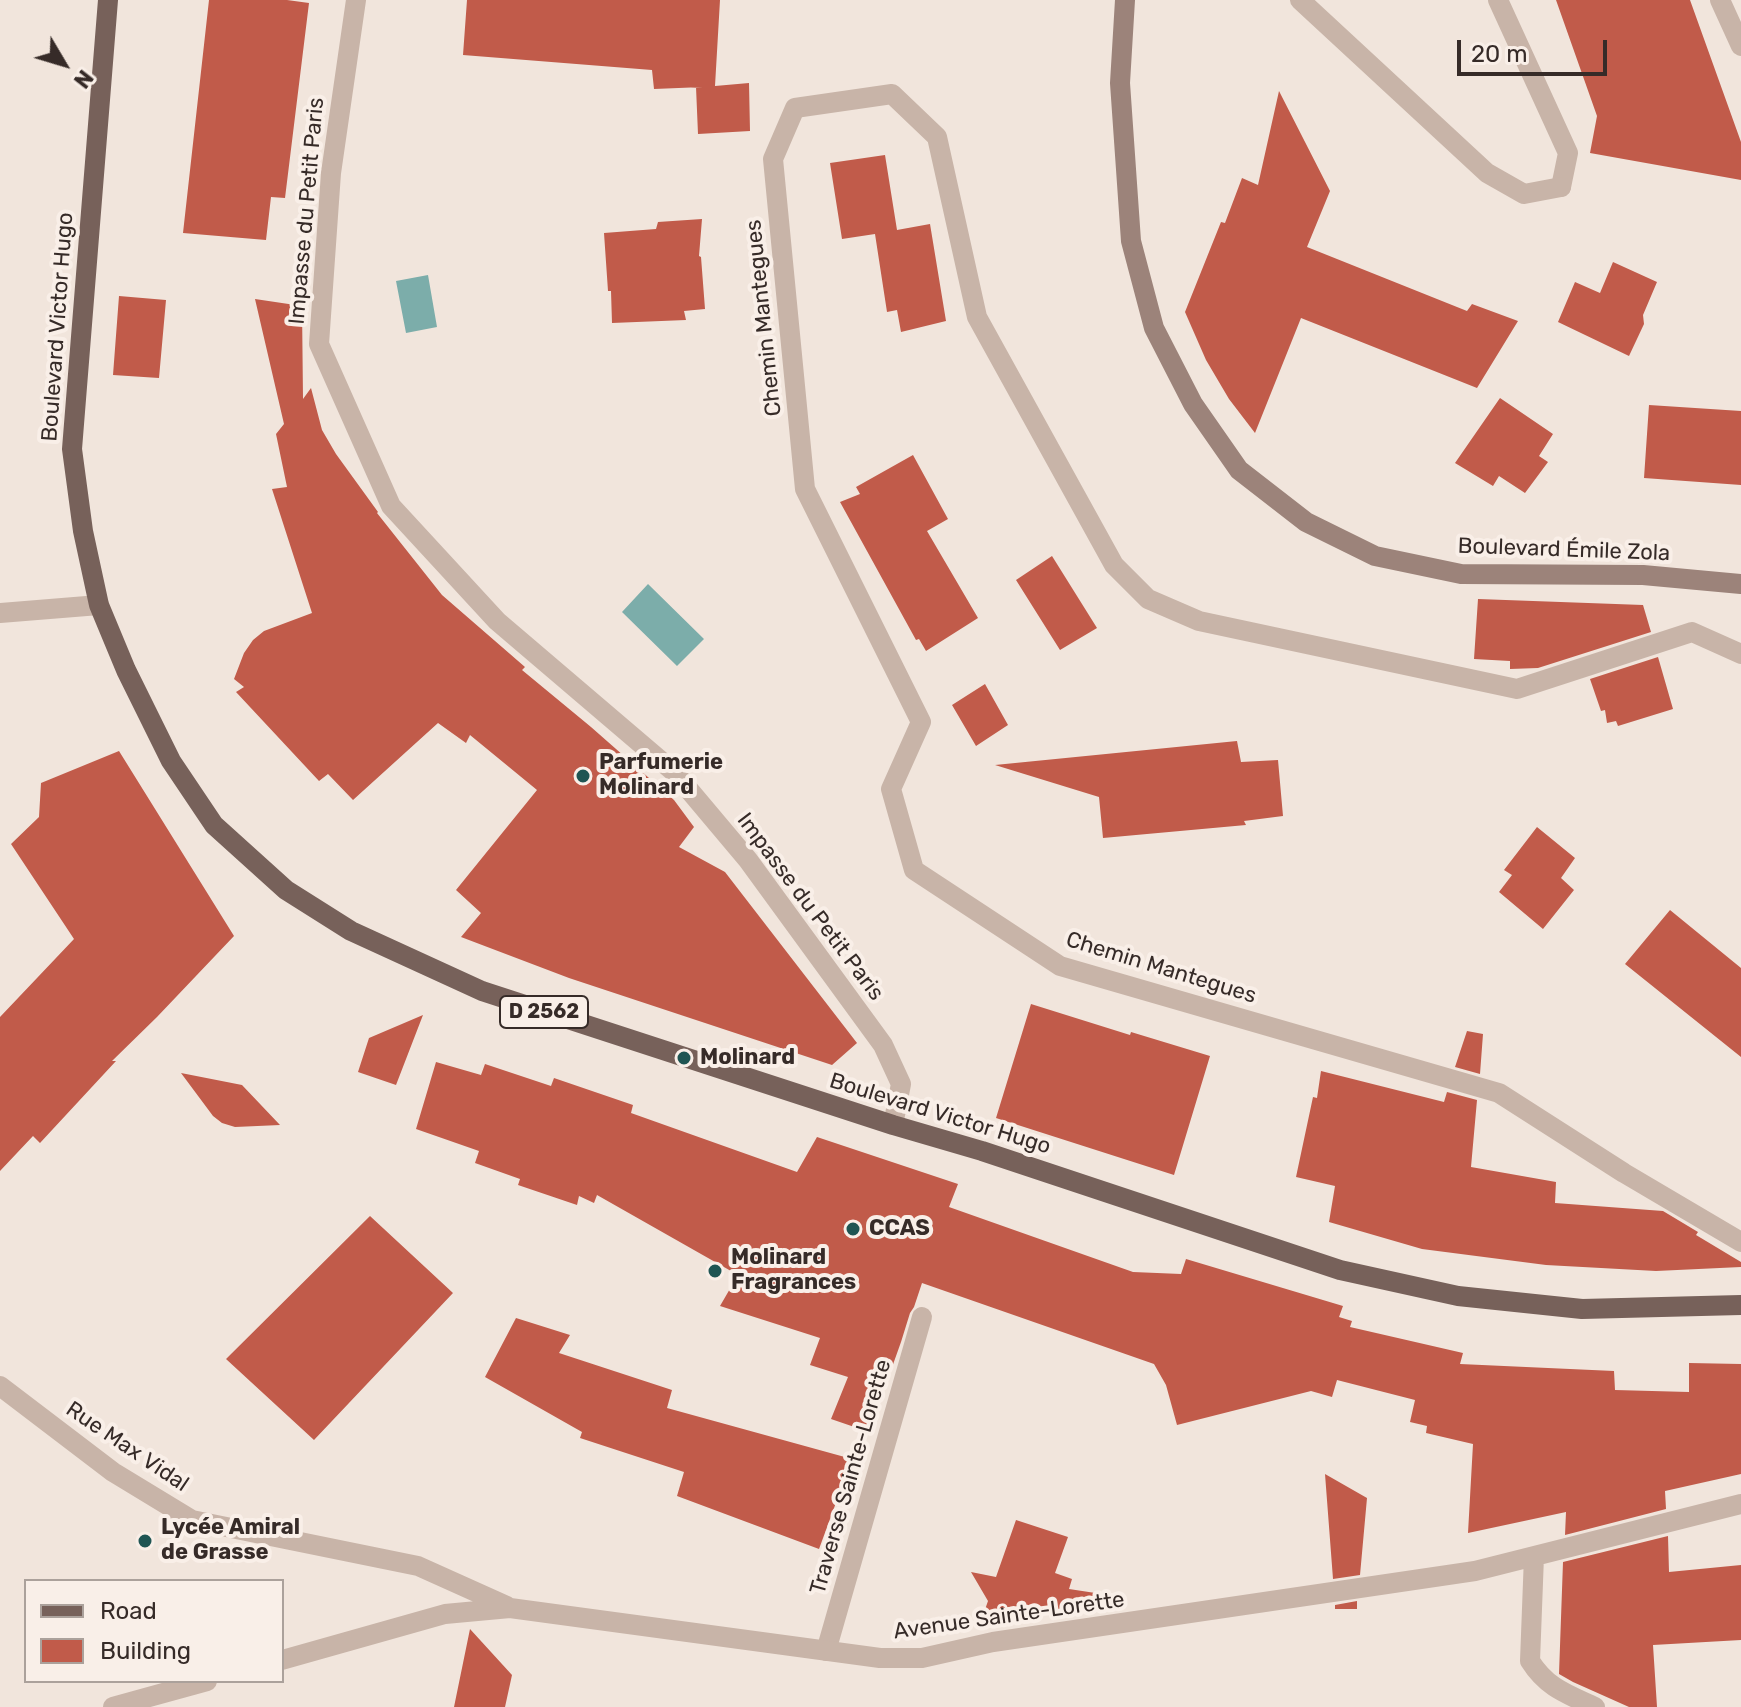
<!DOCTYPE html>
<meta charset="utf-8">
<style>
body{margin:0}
#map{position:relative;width:1741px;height:1707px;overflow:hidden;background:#f1e5dc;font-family:Rubik,sans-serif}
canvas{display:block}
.legend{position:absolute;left:24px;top:1579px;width:260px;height:104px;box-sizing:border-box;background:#f9efe8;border:2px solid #aba19b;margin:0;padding:10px 14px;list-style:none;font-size:24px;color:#362b28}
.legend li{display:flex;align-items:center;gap:16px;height:40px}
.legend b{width:40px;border:2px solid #aba19b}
.north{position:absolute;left:24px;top:24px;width:80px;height:80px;-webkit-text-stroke:6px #f9efe8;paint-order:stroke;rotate:128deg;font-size:22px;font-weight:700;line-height:32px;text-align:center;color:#362b28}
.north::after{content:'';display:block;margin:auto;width:28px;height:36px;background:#362b28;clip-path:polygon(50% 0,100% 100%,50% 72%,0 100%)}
.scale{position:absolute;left:1457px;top:40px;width:150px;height:36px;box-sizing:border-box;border:4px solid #362b28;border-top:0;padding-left:10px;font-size:24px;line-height:28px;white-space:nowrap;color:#362b28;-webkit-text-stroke:6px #f9efe8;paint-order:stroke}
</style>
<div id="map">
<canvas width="1741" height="1707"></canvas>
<ul class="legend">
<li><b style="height:10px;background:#77615a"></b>Road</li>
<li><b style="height:22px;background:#c15b4a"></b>Building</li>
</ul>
<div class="north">N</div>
<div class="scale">20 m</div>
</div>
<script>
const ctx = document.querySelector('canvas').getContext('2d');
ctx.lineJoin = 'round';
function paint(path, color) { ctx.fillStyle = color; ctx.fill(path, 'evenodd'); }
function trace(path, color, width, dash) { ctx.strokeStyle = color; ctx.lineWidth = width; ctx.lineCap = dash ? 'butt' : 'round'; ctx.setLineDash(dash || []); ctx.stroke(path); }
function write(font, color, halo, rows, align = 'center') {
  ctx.font = font + ' Rubik,sans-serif'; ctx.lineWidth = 8; ctx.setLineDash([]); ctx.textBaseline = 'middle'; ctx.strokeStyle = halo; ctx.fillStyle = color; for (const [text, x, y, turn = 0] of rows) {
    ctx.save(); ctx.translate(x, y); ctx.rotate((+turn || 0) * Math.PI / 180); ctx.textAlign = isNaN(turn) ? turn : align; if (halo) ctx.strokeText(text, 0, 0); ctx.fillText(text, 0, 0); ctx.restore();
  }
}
const water = new Path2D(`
 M428,275L437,327L406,333L396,281Z
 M648,584L704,639L677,666L622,612Z`);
const building = new Path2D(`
 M209,0H287L309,3L285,198L271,197L266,240L183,233Z
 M467,0H720L715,86L749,83L750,131L698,134L696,87H703L654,89L652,70L463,55Z
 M1556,0H1690L1741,142V180L1590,153L1597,116Z
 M1279,91L1330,191L1307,247L1467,311L1472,304L1518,321L1477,388L1301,318L1255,433L1229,399L1206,360L1185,312L1221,222L1225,223L1242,178L1258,185Z
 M885,155L897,230L930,224L946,321L901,332L897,310L887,312L875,234L842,239L830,163Z
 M702,219L699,256L701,257L705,309L684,311L686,320L612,323L611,291H608L604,233L656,229L658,222Z
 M1613,262L1657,282L1643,315L1644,324L1629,356L1558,322L1575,282L1600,293Z
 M119,296L166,300L159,378L113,375Z
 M255,299L302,306L303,399L311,388L322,430L336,454L378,512L377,513L442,595L525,667L522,670L591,727L674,800L694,827L679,847L725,872L857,1043L832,1065L569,978L461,937L481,913L456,890L537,790L470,735L466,743L438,723L353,800L328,774L319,781L236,692L244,687L234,679L244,653L253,640L264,631L312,613L272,489L287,487L276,434L284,424Z
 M1500,398L1553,434L1539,456L1548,462L1525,493L1499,476L1493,486L1455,463Z
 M1649,405L1741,411V485L1644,478Z
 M913,455L948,519L927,531L978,618L926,651L919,639L916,640L840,502L860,494L856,487Z
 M1052,556L1097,628L1060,650L1016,580Z
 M1478,599L1643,605L1651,632L1538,668L1510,669V661L1474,659Z
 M1658,657L1673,709L1618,726L1616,721L1607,723L1605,710L1601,711L1590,679Z
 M985,684L1008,725L976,746L952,705Z
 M1237,741L1241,762L1278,760L1283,816L1244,821L1246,825L1103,838L1099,797L995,765Z
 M119,751L234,936L157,1017L112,1061H116L40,1143L33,1136L0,1171V1017L74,939L11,844L39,817L41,783Z
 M1537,827L1575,858L1561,878L1574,890L1543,929L1499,892L1512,875L1504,870Z
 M1670,910L1741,968V1057L1625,964Z
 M1031,1004L1130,1035L1131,1032L1210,1056L1174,1175L996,1118Z
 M423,1015L396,1085L358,1072L369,1038Z
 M1467,1031L1483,1034L1480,1074L1455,1067Z
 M436,1062L481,1075L485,1064L551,1086L554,1078L633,1105L631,1113L797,1172L817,1137L958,1184L949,1207L1133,1272L1181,1274L1186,1259L1343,1306L1339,1317L1352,1321L1350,1327L1463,1353L1460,1364L1614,1371L1615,1390L1689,1392V1363L1741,1364V1474L1665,1491L1666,1509L1565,1535L1566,1512L1468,1533L1473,1444L1426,1433L1427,1426L1410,1422L1415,1400L1337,1380L1332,1397L1311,1391L1177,1425L1166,1385L1154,1364L922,1283L914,1307L910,1313L901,1342L869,1432L831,1419L848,1377L810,1365L820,1338L720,1306L738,1275L597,1195L594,1203L579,1196L577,1205L518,1185L520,1179L475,1163L479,1151L416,1129Z
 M1321,1071L1444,1102L1447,1092L1477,1100L1471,1167L1556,1182L1555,1203L1663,1211L1698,1232L1696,1235L1741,1262V1267L1656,1271L1546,1265L1422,1249L1329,1222L1335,1186L1296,1177L1313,1097L1317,1098Z
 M181,1073L242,1085L280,1125L235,1127L222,1123L213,1116Z
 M370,1216L453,1293L314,1440L226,1359Z
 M516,1318L570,1335L559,1353L672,1390L667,1408L852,1459L819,1549L677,1496L684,1472L580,1438L582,1432L485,1377Z
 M1325,1474L1367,1498L1360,1575L1333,1579Z
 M1016,1520L1068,1537L1055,1573L1072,1579L1069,1589L1102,1594V1602L981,1621L988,1601L971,1572L996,1577Z
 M1668,1536L1669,1572L1741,1565V1640L1653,1645L1657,1707H1629L1573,1682L1559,1674L1563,1562Z
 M1357,1601V1609H1335V1605Z
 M470,1629L512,1675L505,1707H454Z`);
const service = new Path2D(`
 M1498,0L1568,153L1561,187
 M1720,0L1741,46
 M0,613L99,605`);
const pedestrian = new Path2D(`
 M826,1651L922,1317`);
const minor = new Path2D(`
 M356,0L331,173L319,344L391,506L497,621L674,772L748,860L883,1045L901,1084L893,1125
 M1300,0L1487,173L1524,194L1561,187
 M1741,654L1692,632L1517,689L1199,621L1148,599L1114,565L977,317L937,137L892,94L795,108L773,159L805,489L921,722L891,789L914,870L1060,966L1499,1093L1624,1173L1741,1242
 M0,1386L113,1472L192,1520L418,1566L507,1606
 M1534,1556L1530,1661C1547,1688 1567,1694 1595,1707
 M282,1660L445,1614L510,1608L880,1658H922L993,1642L1475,1571L1741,1504
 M113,1707L207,1681`);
const secondary = new Path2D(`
 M1125,0L1120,83L1131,241L1154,328L1193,404L1239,470L1306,522L1375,556L1461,574L1643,575L1741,584`);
const primary = new Path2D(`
 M108,0L72,449L83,531L99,605L126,670L171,761L214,825L286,890L351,931L482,991L893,1125L982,1151L1340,1270L1458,1296L1582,1309L1741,1305`);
const markers = [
 [583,776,8,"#1f5553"],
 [684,1058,8,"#1f5553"],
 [853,1229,8,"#1f5553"],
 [715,1271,8,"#1f5553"],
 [145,1541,8,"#1f5553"]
];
const shields = [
 [544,1012,88]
];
const shieldNames = [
 ["D 2562",544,1012]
];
const streetNames = [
 ["Impasse du Petit Paris",307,211,-85],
 ["Chemin Mantegues",764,318,-96],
 ["Boulevard Victor Hugo",58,327,-86],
 ["Boulevard Émile Zola",1564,550,2],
 ["Impasse du Petit Paris",810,907,53],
 ["Chemin Mantegues",1161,968,17],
 ["Boulevard Victor Hugo",940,1114,17],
 ["Rue Max Vidal",127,1447,34],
 ["Traverse Sainte-Lorette",851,1477,-74],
 ["Avenue Sainte-Lorette",1009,1616,-8]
];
const poiNames = [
 ["Parfumerie",599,763],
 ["Molinard",599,788],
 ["Molinard",700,1058],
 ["CCAS",869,1229],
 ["Molinard",731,1258],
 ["Fragrances",731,1283],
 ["Lycée Amiral",161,1528],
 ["de Grasse",161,1553]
];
paint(water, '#7cadaa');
paint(building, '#c15b4a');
trace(service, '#c8b4a8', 20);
trace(pedestrian, '#c8b4a8', 20);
trace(minor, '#c8b4a8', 20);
trace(secondary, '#9c837a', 20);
trace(primary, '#77615a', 20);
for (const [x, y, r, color] of markers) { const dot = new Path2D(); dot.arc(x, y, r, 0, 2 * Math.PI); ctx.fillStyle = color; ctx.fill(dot); trace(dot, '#f9efe8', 3); }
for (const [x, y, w] of shields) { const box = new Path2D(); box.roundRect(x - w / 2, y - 16, w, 32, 6); ctx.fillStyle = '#f9efe8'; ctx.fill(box); trace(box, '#362b28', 2); }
write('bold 20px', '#362b28', null, shieldNames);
write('22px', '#362b28', '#f9efe8', streetNames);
write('bold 22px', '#362b28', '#f9efe8', poiNames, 'left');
</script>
